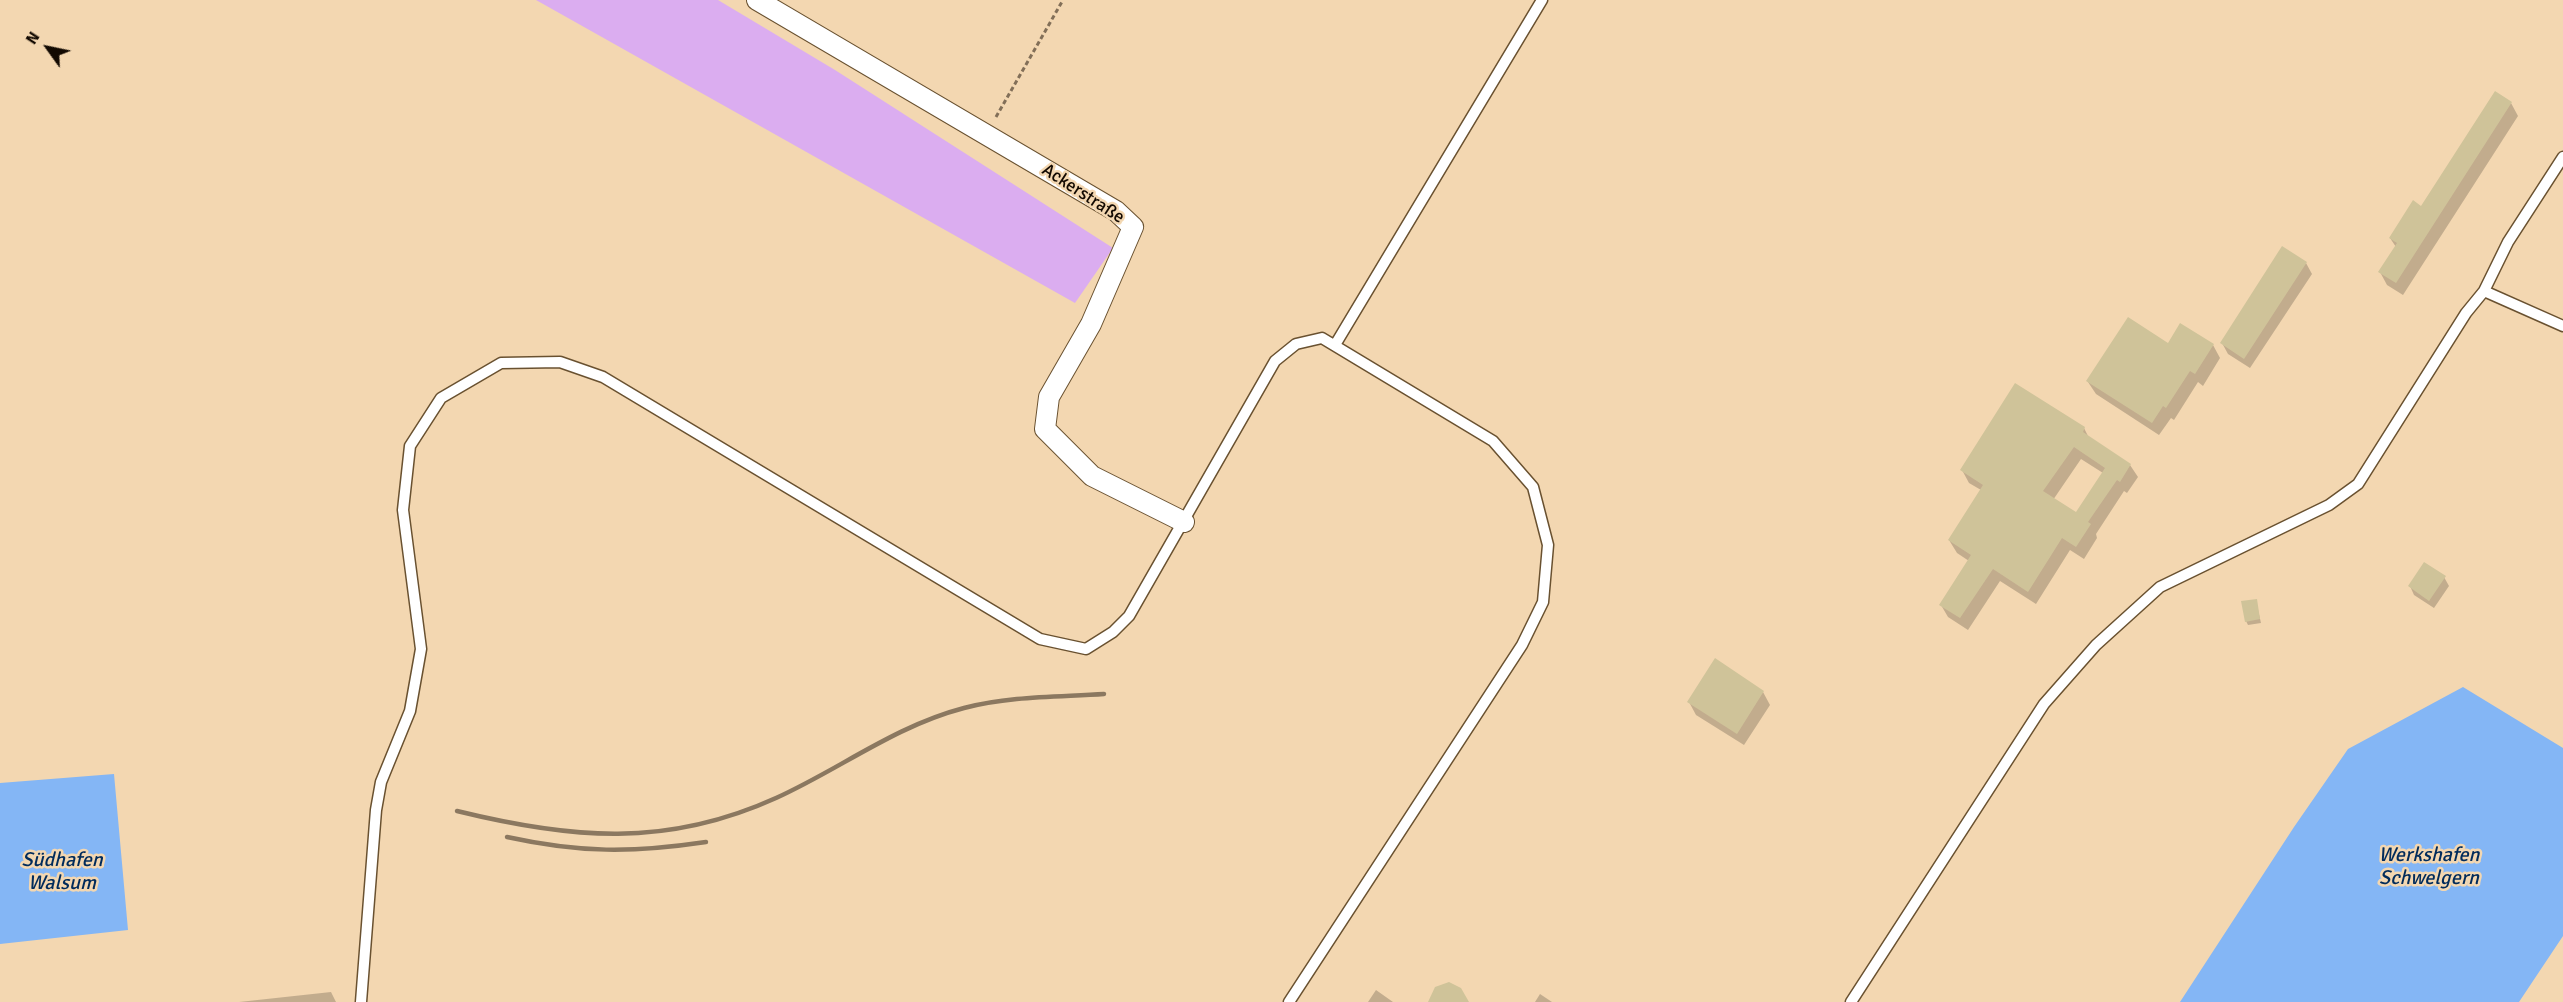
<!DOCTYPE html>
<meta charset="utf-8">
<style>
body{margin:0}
#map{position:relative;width:2563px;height:1002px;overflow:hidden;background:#f3d7b1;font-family:Signika,sans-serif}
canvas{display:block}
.north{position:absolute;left:18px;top:18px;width:60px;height:60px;-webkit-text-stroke:4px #f3d7b1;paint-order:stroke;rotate:303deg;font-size:16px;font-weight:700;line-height:24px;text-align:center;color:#120901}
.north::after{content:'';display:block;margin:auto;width:21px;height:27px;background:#120901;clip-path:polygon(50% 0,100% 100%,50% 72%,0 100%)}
</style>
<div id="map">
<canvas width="2563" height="1002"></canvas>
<div class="north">N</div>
</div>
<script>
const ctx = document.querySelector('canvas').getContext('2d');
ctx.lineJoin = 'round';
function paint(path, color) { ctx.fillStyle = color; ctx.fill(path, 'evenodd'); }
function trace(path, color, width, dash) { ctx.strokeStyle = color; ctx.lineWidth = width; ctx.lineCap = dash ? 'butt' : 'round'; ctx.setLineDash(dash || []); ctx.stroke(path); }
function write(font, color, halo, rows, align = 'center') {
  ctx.font = font + ' Signika,sans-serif'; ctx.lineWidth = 5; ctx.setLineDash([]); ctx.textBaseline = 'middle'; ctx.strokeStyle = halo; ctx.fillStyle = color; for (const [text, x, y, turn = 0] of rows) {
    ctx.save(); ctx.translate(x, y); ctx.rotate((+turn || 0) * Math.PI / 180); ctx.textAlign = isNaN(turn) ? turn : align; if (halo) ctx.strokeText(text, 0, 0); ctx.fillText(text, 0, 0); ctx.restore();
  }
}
const green = new Path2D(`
 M536,0H718L835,70L1113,248L1075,303Z`);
const water = new Path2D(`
 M2463,687L2563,748V936L2519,1002H2180L2294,827L2348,749Z
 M114,774L128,930L0,944V783Z`);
const shadow = new Path2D(`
 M2511,103L2518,116L2403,295L2387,285L2380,272L2396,247L2390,238L2421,208Z
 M2306,263L2312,274L2250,368L2228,354L2222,343Z
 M2213,345L2220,358L2203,386L2198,382L2174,420L2171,418L2159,435L2096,394L2088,382Z
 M2084,428L2089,438L2130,465L2138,477L2127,493L2124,491L2096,534L2097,538L2084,559L2070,550L2036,604L2000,581L1968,630L1948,617L1941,605L1969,561L1957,553L1949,540L1981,490L1969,483L1962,470ZM2081,459L2103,473L2076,515L2053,500Z
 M2444,577L2449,586L2434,608L2414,595L2410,586Z
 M2256,601L2261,623L2248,625L2246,621Z
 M1763,692L1770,705L1744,745L1696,715L1689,702Z
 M1376,990L1393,1002H1368Z
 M331,992L336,1002H239Z
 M1540,994L1552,1002H1535Z`);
const building = new Path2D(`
 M2495,91L2512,102L2396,283L2378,272L2397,243L2389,238L2413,200L2421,206Z
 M2282,246L2307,262L2244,359L2220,343Z
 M2128,317L2168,343L2180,323L2214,344L2195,374L2190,371L2166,408L2163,406L2152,423L2086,381Z
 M2015,383L2085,427L2083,432L2131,464L2120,482L2117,480L2088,522L2091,524L2076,547L2062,538L2028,592L1993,569L1960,618L1939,605L1971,555L1948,540L1983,485L1960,470ZM2074,447L2105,468L2076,512L2043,491Z
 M2424,562L2446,576L2429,601L2408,586Z
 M2257,599L2260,619L2245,622L2241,601Z
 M1715,658L1764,691L1737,734L1687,702Z
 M1449,982L1461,988L1469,1002H1428L1435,987Z`);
const path = new Path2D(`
 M996,117L1063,0`);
const lane = new Path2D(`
 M2484,291L2508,242L2563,157
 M1335,345L1542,0
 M361,1002L376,810L381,782L410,711L421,649L403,510L410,446L441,398L501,363L560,362L603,377L1040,639L1086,649L1113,632L1129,616L1275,361L1296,344L1322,338L1493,441L1533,487L1548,545L1543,602L1522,645L1289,1002
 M1851,1002L2044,704L2096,645L2160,587L2329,505L2358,484L2466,313L2484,291L2563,326`);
const street = new Path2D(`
 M757,0L1116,211L1133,227L1091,324L1049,397L1045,429L1092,476L1184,522`);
const rail = new Path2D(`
 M457,811C571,839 666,848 776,798C840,769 895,726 964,708C1009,696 1058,697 1104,694
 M507,837C580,853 632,853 706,842`);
const streetNames = [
 ["Ackerstraße",1083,194,33]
];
const waterNames = [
 ["Werkshafen",2429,856],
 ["Schwelgern",2429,879],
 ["Südhafen",62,861],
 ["Walsum",62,884]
];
paint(green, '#dbadf0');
paint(water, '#84b6f5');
paint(shadow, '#0003');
paint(building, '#cfc399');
trace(lane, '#695130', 13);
trace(street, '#695130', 22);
trace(path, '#826f58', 3, [4.5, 3]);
trace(lane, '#fff', 10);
trace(street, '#fff', 20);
trace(rail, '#8b7860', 4.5);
write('18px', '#120901', '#f3d7b1', streetNames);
write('italic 20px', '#002b5b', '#f3d7b1', waterNames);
</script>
